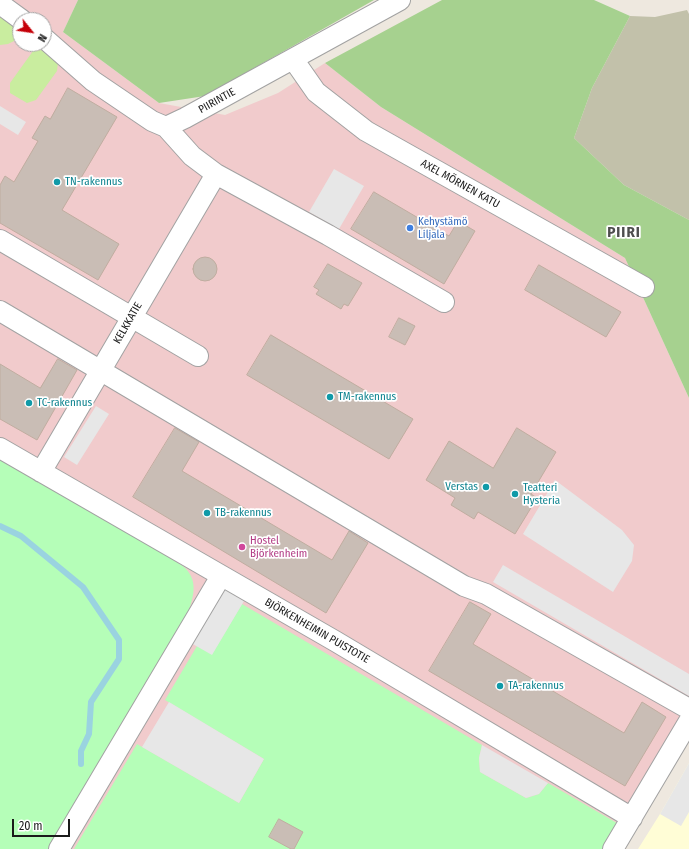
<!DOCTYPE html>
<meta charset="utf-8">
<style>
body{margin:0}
#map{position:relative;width:689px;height:849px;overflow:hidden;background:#eee8df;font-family:"Fira Sans Condensed",sans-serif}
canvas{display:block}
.north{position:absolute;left:12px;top:12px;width:40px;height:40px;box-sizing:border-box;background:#fff;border:1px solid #a4a4a4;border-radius:50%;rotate:120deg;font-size:11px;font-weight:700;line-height:16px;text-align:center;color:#1b1b1b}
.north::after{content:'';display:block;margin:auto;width:14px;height:18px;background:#c50009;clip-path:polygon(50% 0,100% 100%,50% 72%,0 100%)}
.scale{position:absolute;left:12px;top:819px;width:58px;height:18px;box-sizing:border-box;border:2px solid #1b1b1b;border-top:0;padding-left:5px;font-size:12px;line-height:14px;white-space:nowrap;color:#1b1b1b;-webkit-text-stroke:3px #fff;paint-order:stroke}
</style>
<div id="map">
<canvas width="689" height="849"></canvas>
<div class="north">N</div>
<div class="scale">20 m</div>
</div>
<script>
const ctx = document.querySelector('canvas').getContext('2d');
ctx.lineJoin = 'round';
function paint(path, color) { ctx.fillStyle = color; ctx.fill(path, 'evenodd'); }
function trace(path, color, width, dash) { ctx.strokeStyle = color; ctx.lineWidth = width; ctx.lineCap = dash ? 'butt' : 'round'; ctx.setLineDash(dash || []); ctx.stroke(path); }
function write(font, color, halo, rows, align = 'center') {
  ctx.font = font + ' "Fira Sans Condensed",sans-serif'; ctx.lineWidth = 3.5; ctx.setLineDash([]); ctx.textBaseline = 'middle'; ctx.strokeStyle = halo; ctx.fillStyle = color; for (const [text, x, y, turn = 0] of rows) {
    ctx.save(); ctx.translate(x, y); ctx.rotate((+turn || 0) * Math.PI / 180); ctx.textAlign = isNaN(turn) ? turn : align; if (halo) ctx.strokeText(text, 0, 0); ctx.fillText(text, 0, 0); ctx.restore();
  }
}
const commercial = new Path2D(`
 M0,0H78L63,32L159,103L225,115L278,93L325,63L381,107L625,258L689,398V708L608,849H0ZM20,20H44V44H20Z`);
const education = new Path2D(`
 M689,763V849H638L660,814Z`);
const construction = new Path2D(`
 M687,10L689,14V220L624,185L574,138L592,88L630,16L655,17Z`);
const grass = new Path2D(`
 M0,17C11,24 20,27 14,41L8,44L0,45Z
 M41,50L58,62L57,71L36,100L27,103L10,93V83L33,51Z`);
const forest = new Path2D(`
 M78,0H374L205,96L159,103L63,32Z
 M442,0H594L630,16L592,88L574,138L624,185L689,220V398L625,258L381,107L325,63Z`);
const park = new Path2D(`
 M0,457L174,560C178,563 184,566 187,570C199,584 192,601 187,616L49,849H0Z
 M242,604L482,745L479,758L480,772L526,798L539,794L548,783L622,826L608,849H74L137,744L239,803L264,759L165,700L197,646L212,654Z`);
const parking = new Path2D(`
 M0,106L26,122L18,135L0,124Z
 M334,169L364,186L339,229L309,212Z
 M96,406L109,414L77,465L64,457Z
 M555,480L622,530L634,545L632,561L613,592L523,534Z
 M503,565L689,674V696L493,582Z
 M217,584L244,601L212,655L184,639Z
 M169,702L264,759L239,803L142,747Z
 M482,745L548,783L539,794L526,798L480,772L479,758Z
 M689,763V812L681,826L660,814Z`);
const stream = new Path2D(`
 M0,526L21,536L83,587L119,640V659L91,702L89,734L81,751V764`);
const building = new Path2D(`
 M68,88L117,117L62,210L119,244L98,280L0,223V185L5,176L14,182L38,141L32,138L45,116L50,119Z
 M374,192L449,236L458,221L475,231L444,284L351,229Z
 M193 269a12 12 0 1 1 24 0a12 12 0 1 1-24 0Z
 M328,264L362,283L348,306L344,304L341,309L316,294L319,290L314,287Z
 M539,265L621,312L606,337L525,290Z
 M399,318L415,326L405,345L389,337Z
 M271,335L413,419L389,459L247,375Z
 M58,359L77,370L37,440L0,419V364L40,388Z
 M175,428L199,442L182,471L332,560L349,531L368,543L326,613L133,497Z
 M517,428L556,452L531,494L537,498L515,534L478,512L474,519L451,505L455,498L426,480L449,441L493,468Z
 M470,602L491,614L473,644L624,733L642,702L666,717L625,786L429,671Z
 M279,819L303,832L294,849H291L269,837Z`);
const street = new Path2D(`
 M0,4L22,20
 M44,38L93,81L152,121L166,127L185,118L400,0
 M293,59L316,92L366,131L644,287
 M166,127L192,156L216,174L328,235L444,302
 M0,240L198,356
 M0,311L464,586L486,594L689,709
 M0,448L335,641L632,818
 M41,472L216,174
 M59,849L221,576
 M613,849L689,721`);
const markers = [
 [57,182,4,"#0f9aa8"],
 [410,228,4,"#3f7fe0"],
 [330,397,4,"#0f9aa8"],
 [29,403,4,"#0f9aa8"],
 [486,487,4,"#0f9aa8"],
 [515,494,4,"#0f9aa8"],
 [207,513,4,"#0f9aa8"],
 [242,547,4,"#d1479c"],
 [500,686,4,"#0f9aa8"]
];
const streetNames = [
 ["PIIRINTIE",217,101,-29],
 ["AXEL MÖRNEN KATU",460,184,29],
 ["KELKKATIE",128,323,-60],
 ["BJÖRKENHEIMIN PUISTOTIE",317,631,30]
];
const cultureNames = [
 ["TN-rakennus",65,182],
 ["TM-rakennus",338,397],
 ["TC-rakennus",37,403],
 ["Verstas",478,487,"right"],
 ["Teatteri",523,488],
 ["Hysteria",523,501],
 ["TB-rakennus",215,513],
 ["TA-rakennus",508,686]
];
const shopNames = [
 ["Kehystämö",418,222],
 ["Liljala",418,235]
];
const hotelNames = [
 ["Hostel",250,541],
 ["Björkenheim",250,554]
];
const districtNames = [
 ["PIIRI",624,233]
];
paint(commercial, '#f1cbcc');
paint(education, '#fffdd6');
paint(construction, '#c2c1aa');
paint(grass, '#c9ed9f');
paint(forest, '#a6d18f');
paint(park, '#b5feb8');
paint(parking, '#e7e7e7');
trace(stream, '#9ad3e0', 6);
paint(building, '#c9bdb5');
trace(building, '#c0ada0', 1);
trace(street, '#a2a2a2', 22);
trace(street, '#fff', 20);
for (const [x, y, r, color] of markers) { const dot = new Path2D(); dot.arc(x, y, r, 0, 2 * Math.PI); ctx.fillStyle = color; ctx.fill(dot); trace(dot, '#fff', 1.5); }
write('11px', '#1b1b1b', '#fff', streetNames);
write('11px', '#0d838f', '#fff', cultureNames, 'left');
write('11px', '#366cbe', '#fff', shopNames, 'left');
write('11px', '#b23c85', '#fff', hotelNames, 'left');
ctx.letterSpacing = '1px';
write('bold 15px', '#4e4e4e', '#fff', districtNames);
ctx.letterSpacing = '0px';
</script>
